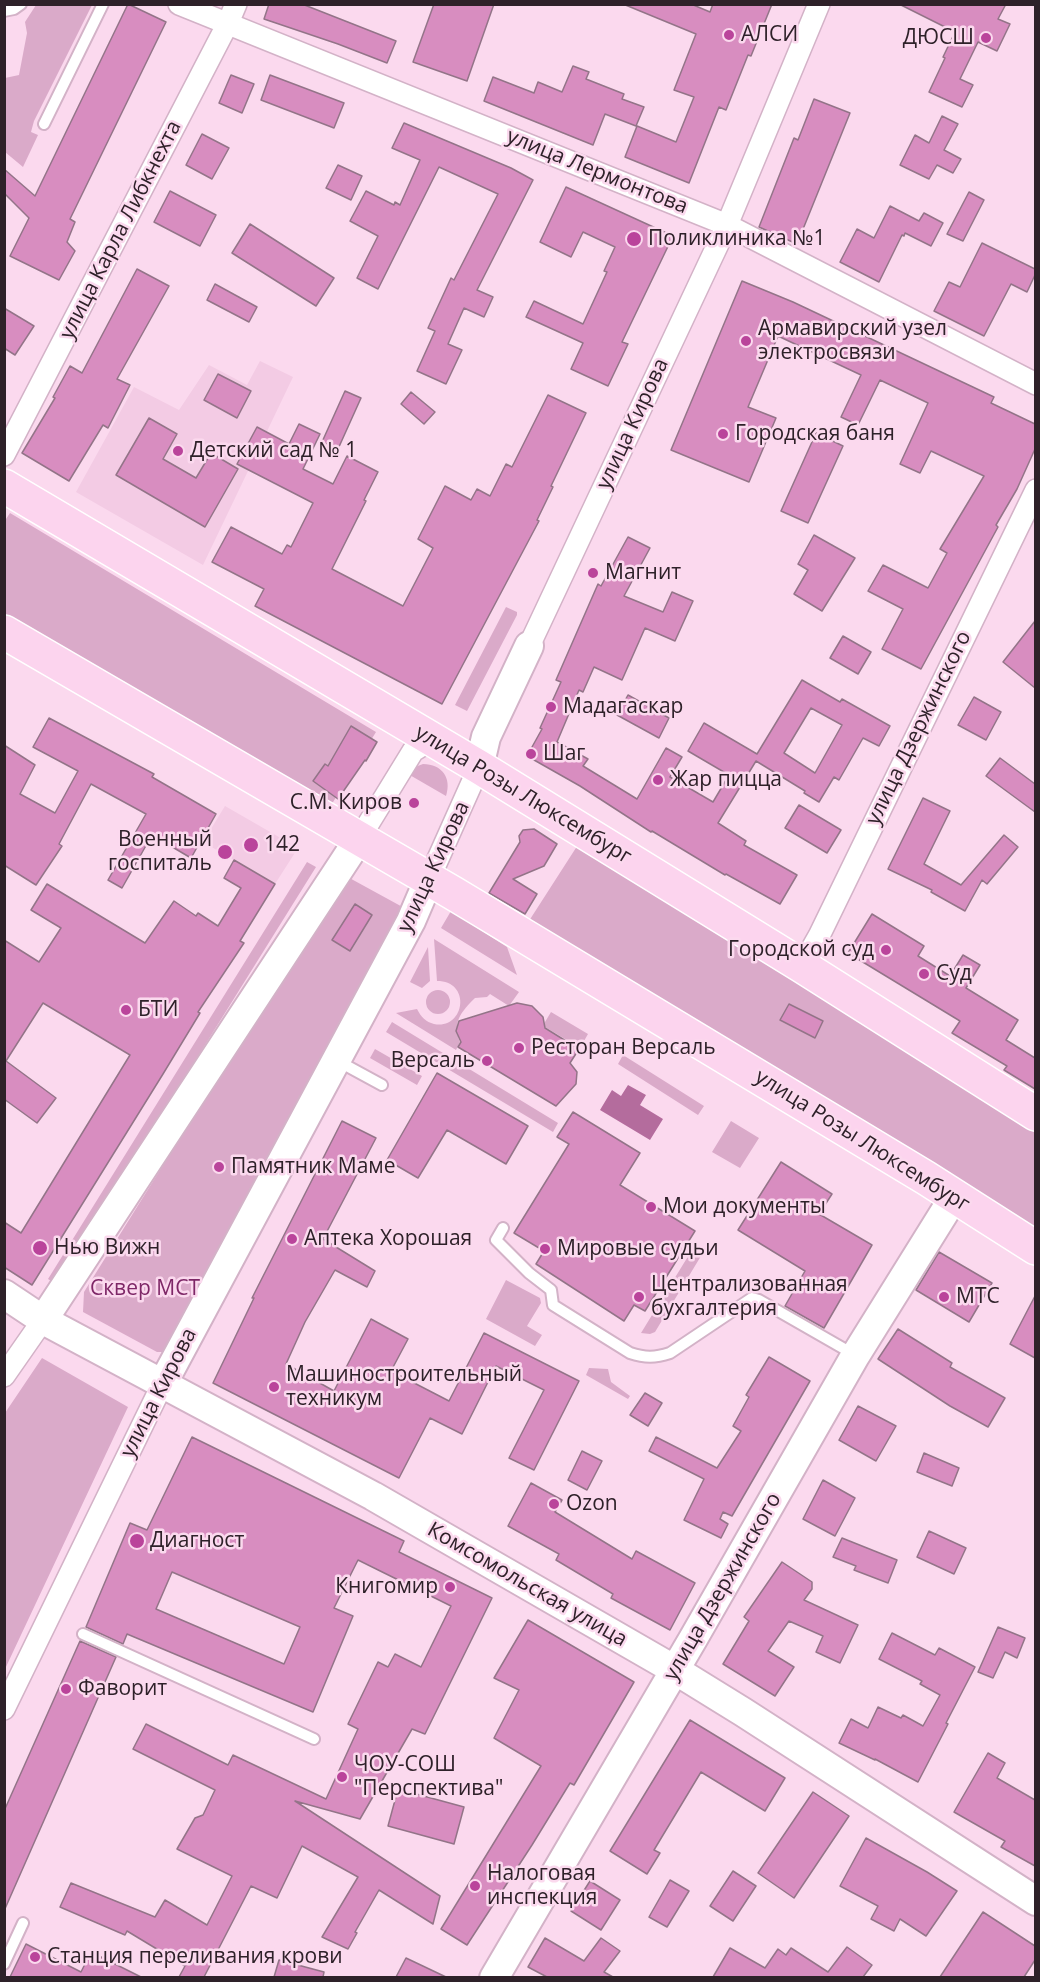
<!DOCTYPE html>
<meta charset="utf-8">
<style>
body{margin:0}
#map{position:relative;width:1040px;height:1982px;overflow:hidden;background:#fbd9ee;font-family:"Open Sans",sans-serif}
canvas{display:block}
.frame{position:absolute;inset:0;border:6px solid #2e2129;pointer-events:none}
</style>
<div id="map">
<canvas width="1040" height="1982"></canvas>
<div class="frame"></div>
</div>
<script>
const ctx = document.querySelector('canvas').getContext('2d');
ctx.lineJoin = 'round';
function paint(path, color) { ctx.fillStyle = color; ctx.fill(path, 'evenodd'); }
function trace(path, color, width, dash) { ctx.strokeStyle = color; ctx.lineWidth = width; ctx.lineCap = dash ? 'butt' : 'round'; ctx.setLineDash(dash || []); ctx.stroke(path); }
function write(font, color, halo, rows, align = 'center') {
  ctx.font = font + ' "Open Sans",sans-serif'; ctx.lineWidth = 5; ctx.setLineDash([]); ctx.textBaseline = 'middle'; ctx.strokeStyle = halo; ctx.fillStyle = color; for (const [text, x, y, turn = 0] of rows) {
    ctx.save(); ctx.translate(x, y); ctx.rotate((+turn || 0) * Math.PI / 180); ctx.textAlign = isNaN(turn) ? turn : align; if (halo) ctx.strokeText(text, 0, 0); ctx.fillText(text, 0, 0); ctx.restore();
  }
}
const built = new Path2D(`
 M260,361L293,377L203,565L76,492L134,387L179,410L209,365L247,385Z
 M225,806L298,848L275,884L203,842Z`);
const green = new Path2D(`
 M36,5H92L34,121L31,132L38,135L23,167L5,152V78L19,75L27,33L25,22Z
 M10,513L376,732L330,807L5,614L4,522Z
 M506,607L517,612V615L467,711L455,705Z
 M423,764C442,764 452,778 446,796L408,774L415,767Z
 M581,840L1035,1128V1228L527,924Z
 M307,862L316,867L56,1284L48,1279Z
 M344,875L408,910L167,1352H157L83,1312L84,1292Z
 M451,911L507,947L517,975L441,928Z
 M434,939L519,992L509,1006L490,994L487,997L475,998C461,1012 452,1022 460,1042L456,1050L396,1013L417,1009C421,1017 426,1022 434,1024C465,1030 472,981 437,981Z
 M428,947L430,981L422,988L410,982Z
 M426 1002a12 12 0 1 1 24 0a12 12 0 1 1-24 0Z
 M551,1012L588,1034L580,1048L545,1027V1022Z
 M392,1022L558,1123L553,1132L386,1032Z
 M375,1049L422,1076L417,1085L370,1058Z
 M623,1055L704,1106L698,1115L618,1064Z
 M731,1121L759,1138L740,1168L712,1152Z
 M695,1245L701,1250V1256L655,1332L650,1334L641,1333Z
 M506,1280L540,1298L541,1303L527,1326L542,1335L535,1346L486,1319Z
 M42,1358L128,1407L5,1669V1413Z
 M589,1368L608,1369L611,1382L630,1396L628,1399L586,1375Z`);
const water = new Path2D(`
 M628,1085L646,1095L640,1105L663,1119L650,1140L600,1110L612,1090L621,1096Z`);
const building = new Path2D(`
 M128,4L166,22L70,219L75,222L67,242L75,251L59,280L10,256L29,218L4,193V169L35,196Z
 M269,4H302L396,41L387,63L338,44L264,19Z
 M434,4H494L467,81L413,62Z
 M623,4H691L710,12L713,4H772L751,56L748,55L726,110L719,107L689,183L625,157L637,126L676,142L694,97L674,90L696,34Z
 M899,4H1006L998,19L1010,24L997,51L978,42L960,79L973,85L962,107L929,92L945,58L943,57L955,32Z
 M573,66L589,72L586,79L624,94L622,99L644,107L636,126L605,114L593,145L484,101L493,77L534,93L538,82L562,92Z
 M231,75L254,84L242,113L219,103Z
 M270,75L344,103L334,128L261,100Z
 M814,99L850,113L797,244L759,227L794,138L798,140Z
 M942,116L958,124L944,150L961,159L953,173L937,165L929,179L900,165L915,135L929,143Z
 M404,123L511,168L533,180L477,290L493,297L484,317L464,308L448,344L462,350L446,384L417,371L435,331L428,328L451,278L454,280L498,194L439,167L378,289L357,278L378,236L350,221L366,191L394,205L395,202L400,205L420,160L392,148Z
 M202,134L229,148L212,179L186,165Z
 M338,165L362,176L351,200L326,188Z
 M566,187L673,236L622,342L628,344L608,386L571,369L583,343L526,317L534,301L583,324L607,272L604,271L615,247L583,232L571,257L540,242Z
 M170,191L216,215L200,246L154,222Z
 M969,192L984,200L963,241L947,234Z
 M890,206L919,221L924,213L943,223L931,246L905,233L904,236L902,235L879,282L840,262L857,229L874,238Z
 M250,224L334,278L316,306L232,253Z
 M982,243L1035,269V275L1027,292L1011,284L984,336L934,311L949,282L960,287Z
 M137,269L169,286L117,379L130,385L108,428L103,425L69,481L22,453L55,398L53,397L70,366L82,373Z
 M742,281L793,302L994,397L991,403L1035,424V449L1017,489L996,525L998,527L921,669L882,649L903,609L868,591L883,565L928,588L947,553L940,549L984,476L931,451L920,473L900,464L928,403L880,380L858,425L841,417L861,375L778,336L748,407L776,418L749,482L671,450Z
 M215,284L257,307L249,322L207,300Z
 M4,308L34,326L15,355L4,348Z
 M218,374L251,391L237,418L204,400Z
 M345,391L361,398L338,449L322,442Z
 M411,392L435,412L424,424L401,404Z
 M548,395L586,413L551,486L553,487L537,520L539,521L442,704L255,606L264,589L212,562L231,527L282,554L287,545L291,547L313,503L237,464L257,427L289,444L299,424L320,434L303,469L333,484L347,456L378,472L364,500L366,501L332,569L403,606L433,548L418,539L445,486L471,500L477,489L490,496L506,464L512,467Z
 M149,418L177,434L163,459L196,478L211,453L238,469L205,527L116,475Z
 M816,433L843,446L808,523L781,511Z
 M814,535L855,558L822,611L794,594L808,570L798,564Z
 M628,537L650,548L624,596L663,612L672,592L693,601L675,641L645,628L622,680L594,667L583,692L579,690L557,742L588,759L583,766L637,799L666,748L682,757L670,777L713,802L729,775L688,751L704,723L757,754L802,680L840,702L842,699L890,726L879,746L863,738L839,780L834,777L819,802L804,793L805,791L756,761L718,823L746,841L744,845L797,875L780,904L726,874L725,875L652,831L651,832L580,786L527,756L542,729L540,728L561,682L556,680L598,584L601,586ZM811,708L842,725L815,773L784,753Z
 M1035,621V688L1003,662Z
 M843,636L871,652L858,674L830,658Z
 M628,695L669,718L659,738L617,715Z
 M974,697L1001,712L986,740L958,725Z
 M49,718L154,774L152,777L216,814L191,858L152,835L122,888L108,880L146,814L91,784L59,844L62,846L36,885L4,865V745L35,765L20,794L55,813L78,771L33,747Z
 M351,726L377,742L366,761L365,760L338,799L313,781L325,764L328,766Z
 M1000,758L1035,784V812L986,776Z
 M923,798L950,811L924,864L961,885L1004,835L1018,847L987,884L982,880L965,911L931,892L932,890L888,869Z
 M799,805L841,830L827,853L785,828Z
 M534,829L557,844L544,866L513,879L537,894L525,914L489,893L520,842L519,836L523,830Z
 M234,860L275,884L240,941L244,943L198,1012L200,1013L163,1074L32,1285L4,1267V1222L21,1233L130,1055L43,1003L6,1061L56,1098L37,1123L4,1099V940L39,962L61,928L31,910L47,884L145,943L174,901L196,916L198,913L218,926L241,888L224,878Z
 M355,904L372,915L350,951L332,940Z
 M872,914L924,946L918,956L950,976L963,955L980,965L966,988L1018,1020L1006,1040L1035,1058V1089L1004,1070L1007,1066L952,1033L960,1021L848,953Z
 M517,1003L532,1006L543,1017L545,1028L579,1049L570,1063L577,1072L576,1084L556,1106L458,1047L461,1042L456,1031L459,1021Z
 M789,1004L823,1021L815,1038L780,1020Z
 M437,1073L528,1126L506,1164L447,1130L418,1178L387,1160Z
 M573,1112L640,1153L620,1185L695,1231L645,1311L634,1305L624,1321L536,1264L544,1251L514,1233L569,1144L557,1137Z
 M342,1121L376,1138L323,1239L375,1271L367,1287L335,1270L305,1322L286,1364L334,1391L371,1319L408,1339L391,1371L449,1401L484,1333L579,1381L534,1470L509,1458L544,1390L496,1366L462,1434L430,1418L399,1478L213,1383L254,1298H252Z
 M781,1162L832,1194L819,1214L872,1245L824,1328L785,1306L805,1271L738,1230Z
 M939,1252L992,1283L969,1322L916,1290Z
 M1035,1296V1358L1010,1344Z
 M898,1329L952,1363L950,1367L1005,1398L988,1427L950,1406L878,1359Z
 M769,1357L810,1381L732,1516L723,1512L720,1519L728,1524L721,1538L684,1520L704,1479L649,1451L656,1437L717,1468L741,1431L733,1426L749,1397L746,1395Z
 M645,1393L662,1403L648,1426L630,1415Z
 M858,1406L896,1426L876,1461L839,1440Z
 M192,1437L404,1541L399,1552L492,1598L425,1734L412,1729L360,1819L295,1801L440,1896L433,1924L379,1890L355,1932L357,1933L348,1949L322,1937L358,1877L302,1846L277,1898L251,1886L204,1977H179L185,1966L127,1931L125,1935L60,1907L71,1883L155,1917L165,1900L207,1925L232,1876L177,1849L195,1818L203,1815L215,1790L133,1749L146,1724L228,1765L233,1755L326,1799L358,1729L348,1724L378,1662L388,1667L395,1654L421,1667L451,1606L358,1560L334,1608L353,1616L313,1712L127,1634L123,1644L86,1627L130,1523L147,1530ZM172,1572L300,1627L284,1664L156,1609Z
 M582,1451L602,1461L587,1490L568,1480Z
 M924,1453L959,1468L952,1486L917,1472Z
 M823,1480L855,1498L835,1536L803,1519Z
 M531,1483L562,1500L555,1512L632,1559L636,1551L695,1583L670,1630L611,1598L613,1594L556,1560L559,1554L508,1526Z
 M929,1531L966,1548L954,1574L917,1557Z
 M842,1538L897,1560L888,1583L854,1570L856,1566L833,1557Z
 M782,1562L812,1582V1589L804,1600L858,1625L840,1663L816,1652L823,1636L789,1621L768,1651L794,1667L775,1696L723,1664L749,1621L744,1617Z
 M528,1620L634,1682L574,1785L570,1783L532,1845L467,1945L441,1929L541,1766L494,1738L519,1690L494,1678Z
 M998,1627L1025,1638L1017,1658L1005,1652L993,1678L978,1672Z
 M892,1633L935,1655L939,1648L975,1667L946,1723L948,1724L918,1782L875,1759V1760L839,1743L851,1719L868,1728L878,1707L901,1718L903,1715L923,1726L940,1695L920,1684L922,1681L879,1659Z
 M80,1641L116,1657L4,1911V1811Z
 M690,1720L785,1778L765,1811L701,1772L654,1850L660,1853L647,1874L610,1851Z
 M988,1753L1005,1763L997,1778L1035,1800V1866L1001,1847L1005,1841L954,1812Z
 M398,1789L464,1807L454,1844L388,1826Z
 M813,1792L849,1816L794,1898L758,1873Z
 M866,1838L927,1872L957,1891L926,1936L900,1919L894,1931L871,1919L878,1906L840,1886Z
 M733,1871L756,1886L733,1921L710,1906Z
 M670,1880L689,1891L667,1927L649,1917Z
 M590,1881L620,1900L601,1930L571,1911Z
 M983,1912L1035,1946V1960L1024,1977H940Z
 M545,1938L584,1961L601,1938L620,1951L604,1972L613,1977H547L528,1967Z
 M26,1944L81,1972L91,1952L141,1977H10Z
 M847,1947L872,1965L863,1977H713L730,1948L765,1968L778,1949L786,1955L791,1948L828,1972Z
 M406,1958L446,1977H396Z
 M279,1960L324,1972L323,1977H274Z`);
const lane = new Path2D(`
 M4,11L14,9L21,4
 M44,124L103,4
 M336,1060L382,1085
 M503,1228L496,1240L529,1273L551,1290L553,1305L630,1353C645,1358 655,1358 670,1353L752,1298L759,1300L855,1355
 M83,1634L314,1739
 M4,1964L23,1923`);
const street = new Path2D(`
 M179,4L727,225L1036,384
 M4,455L228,23L236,4
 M529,646L727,225L819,4
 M359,839L413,751L432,739
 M429,879L479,767
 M802,966L819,936L1036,490
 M4,1376L43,1320
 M4,1709L163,1383`);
const secondary = new Path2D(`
 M479,767L486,737L529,646
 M4,1294L43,1320L373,1496L675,1670L743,1712L1036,1901
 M43,1320L359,839
 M163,1383L411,921L429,879
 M494,1978L693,1639L855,1356L954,1197`);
const primary = new Path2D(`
 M4,486L479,767L802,966L1036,1114
 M4,632L453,893L926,1178L1036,1248`);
const markers = [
 [729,35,6,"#ba449b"],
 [986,38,6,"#ba449b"],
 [634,239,8,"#ba449b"],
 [746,341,6,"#ba449b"],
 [723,434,6,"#ba449b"],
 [178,451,6,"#ba449b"],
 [593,573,6,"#ba449b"],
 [551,707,6,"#ba449b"],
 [531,754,6,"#ba449b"],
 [658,780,6,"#ba449b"],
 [414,803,6,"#ba449b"],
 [251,845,8,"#ba449b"],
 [225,852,8,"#ba449b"],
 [886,950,6,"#ba449b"],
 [924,974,6,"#ba449b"],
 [126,1010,6,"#ba449b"],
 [519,1048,6,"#ba449b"],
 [487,1061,6,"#ba449b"],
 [219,1167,6,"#ba449b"],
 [651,1207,6,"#ba449b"],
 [292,1239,6,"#ba449b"],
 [40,1248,8,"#ba449b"],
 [545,1249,6,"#ba449b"],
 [639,1297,6,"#ba449b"],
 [944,1297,6,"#ba449b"],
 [274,1387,6,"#ba449b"],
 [554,1504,6,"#ba449b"],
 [137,1541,8,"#ba449b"],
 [450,1587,6,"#ba449b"],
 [66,1689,6,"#ba449b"],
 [342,1777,6,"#ba449b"],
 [475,1886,6,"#ba449b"],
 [35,1957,6,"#ba449b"]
];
const poiNames = [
 ["АЛСИ",741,35],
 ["ДЮСШ",974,38,"right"],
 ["Поликлиника №1",648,239],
 ["Армавирский узел",758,329],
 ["электросвязи",758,353],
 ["Городская баня",735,434],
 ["Детский сад № 1",190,451],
 ["Магнит",605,573],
 ["Мадагаскар",563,707],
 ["Шаг",543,754],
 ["Жар пицца",670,780],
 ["С.М. Киров",402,803,"right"],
 ["Военный",212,840,"right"],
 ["госпиталь",212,864,"right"],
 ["142",264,845],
 ["Городской суд",874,950,"right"],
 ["Суд",936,974],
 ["БТИ",138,1010],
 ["Ресторан Версаль",531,1048],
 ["Версаль",475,1061,"right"],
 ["Памятник Маме",231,1167],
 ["Мои документы",663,1207],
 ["Аптека Хорошая",304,1239],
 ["Нью Вижн",54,1248],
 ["Мировые судьи",557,1249],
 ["Централизованная",651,1285],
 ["бухгалтерия",651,1309],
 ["МТС",956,1297],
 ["Машиностроительный",286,1375],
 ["техникум",286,1399],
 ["Ozon",566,1504],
 ["Диагност",150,1541],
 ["Книгомир",438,1587,"right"],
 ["Фаворит",78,1689],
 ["ЧОУ-СОШ",354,1765],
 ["\"Перспектива\"",354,1789],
 ["Налоговая",487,1874],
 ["инспекция",487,1898],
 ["Cтанция переливания крови",47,1957]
];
const streetNames = [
 ["улица Лермонтова",597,172,22],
 ["улица Карла Либкнехта",121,230,-63],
 ["улица Кирова",633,424,-65],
 ["улица Дзержинского",919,728,-64],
 ["улица Розы Люксембург",523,795,31],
 ["улица Кирова",434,867,-65],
 ["улица Розы Люксембург",862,1141,32],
 ["улица Кирова",159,1393,-63],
 ["Комсомольская улица",527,1585,30],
 ["улица Дзержинского",723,1587,-60]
];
const parkNames = [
 ["Сквер МСТ",145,1289]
];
paint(built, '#f3cbe4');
paint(green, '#daaac9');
paint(water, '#b46c9d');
paint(building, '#d88dc0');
trace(building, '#937488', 1.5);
trace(lane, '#d3b2c7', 14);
trace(street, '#d3b2c7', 24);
trace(secondary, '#d3b2c7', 32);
trace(primary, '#fff', 36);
trace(lane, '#fff', 10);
trace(street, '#fff', 21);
trace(secondary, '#fff', 28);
trace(primary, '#fcd4ee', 33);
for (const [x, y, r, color] of markers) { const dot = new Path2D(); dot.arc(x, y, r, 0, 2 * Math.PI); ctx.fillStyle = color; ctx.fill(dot); trace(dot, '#fbd9ee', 2); }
write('21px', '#2e2129', '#fbd9ee', poiNames, 'left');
write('21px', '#2e2129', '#fbd9ee', streetNames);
write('21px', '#7e2767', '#fbd9ee', parkNames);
</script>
